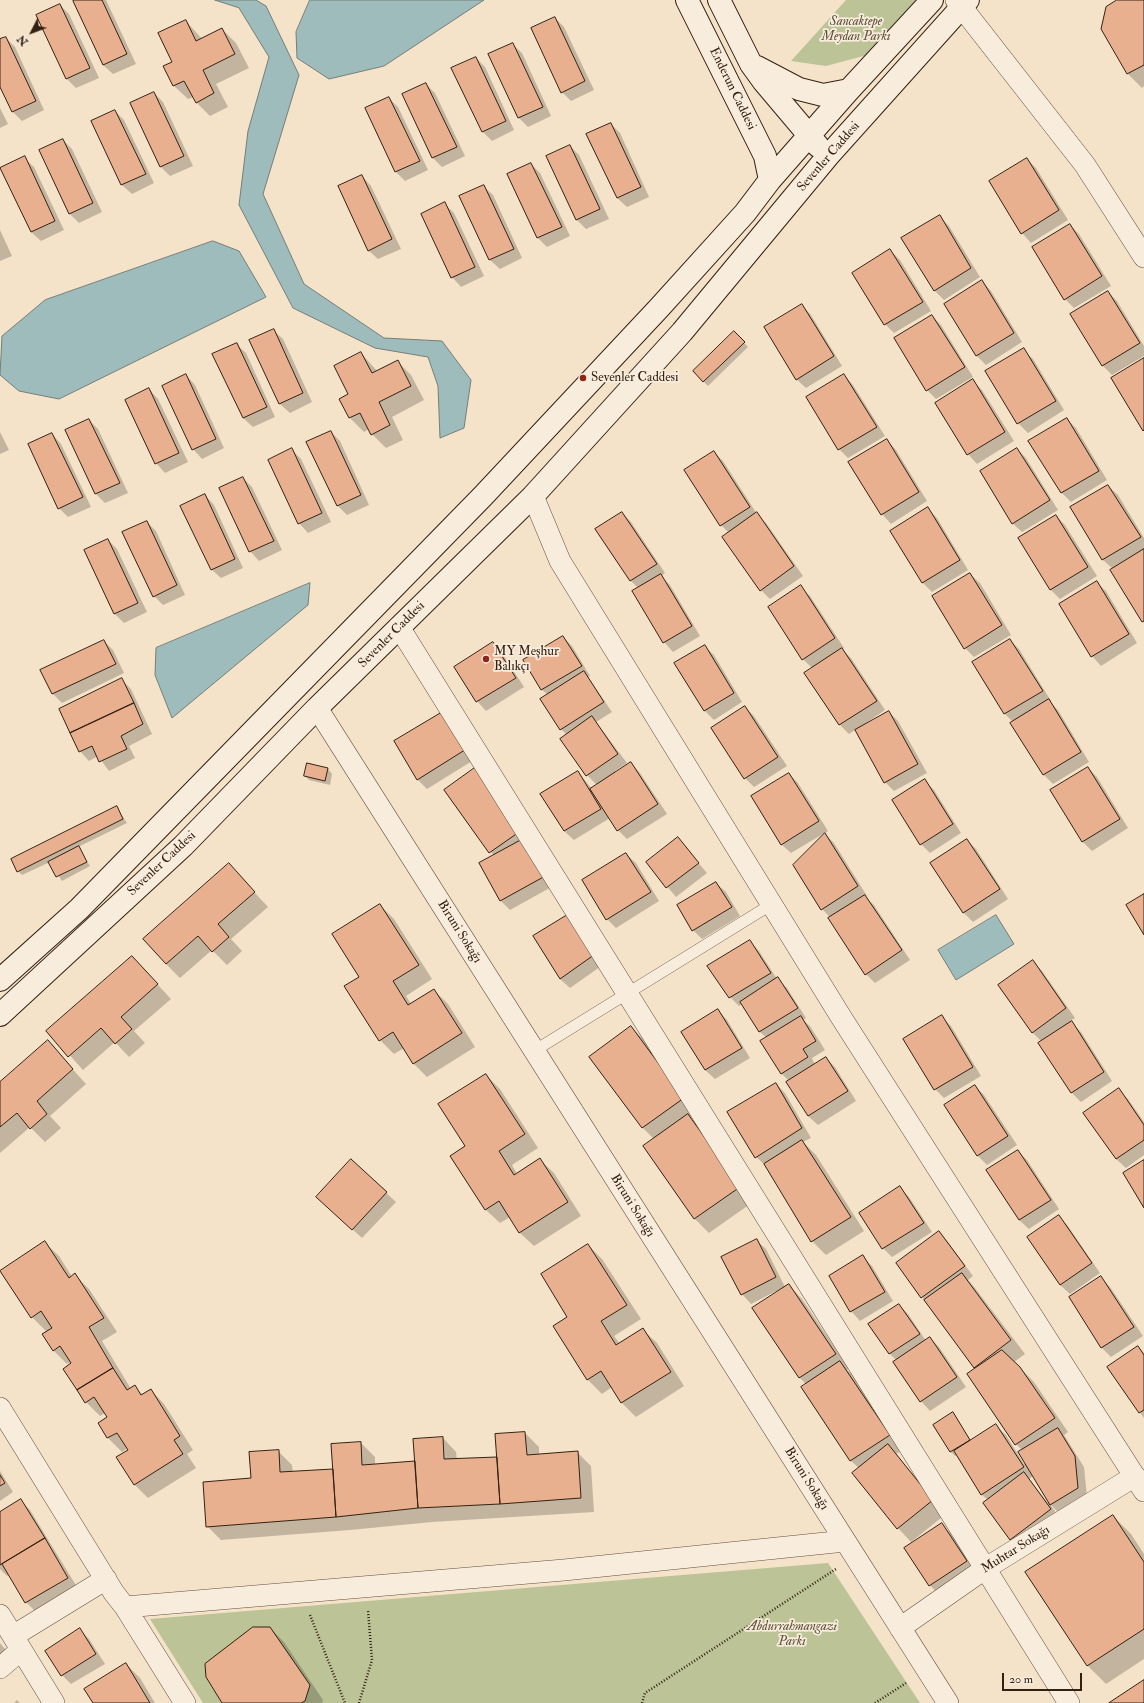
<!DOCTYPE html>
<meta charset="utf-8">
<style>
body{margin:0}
#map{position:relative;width:1144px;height:1703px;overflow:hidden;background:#f4e2c9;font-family:"IM FELL Double Pica",serif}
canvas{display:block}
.north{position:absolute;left:12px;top:12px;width:40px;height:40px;-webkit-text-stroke:3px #f8ecdc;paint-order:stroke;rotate:228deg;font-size:11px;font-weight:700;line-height:16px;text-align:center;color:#342012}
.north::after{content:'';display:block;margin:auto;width:14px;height:18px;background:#342012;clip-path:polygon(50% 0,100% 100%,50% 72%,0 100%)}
.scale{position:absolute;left:1002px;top:1673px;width:80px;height:18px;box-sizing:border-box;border:2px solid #342012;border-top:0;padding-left:5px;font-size:12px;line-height:14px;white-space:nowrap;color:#342012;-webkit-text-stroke:3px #f8ecdc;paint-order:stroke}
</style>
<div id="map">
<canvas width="1144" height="1703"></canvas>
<div class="north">N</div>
<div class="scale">20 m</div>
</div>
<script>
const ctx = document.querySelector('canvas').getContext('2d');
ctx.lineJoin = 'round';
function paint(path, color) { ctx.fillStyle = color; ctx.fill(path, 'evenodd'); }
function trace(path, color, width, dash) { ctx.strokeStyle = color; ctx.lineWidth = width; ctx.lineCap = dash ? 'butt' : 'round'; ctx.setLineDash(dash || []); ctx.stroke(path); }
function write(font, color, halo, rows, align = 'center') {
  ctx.font = font + ' "IM FELL Double Pica",serif'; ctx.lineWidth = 3.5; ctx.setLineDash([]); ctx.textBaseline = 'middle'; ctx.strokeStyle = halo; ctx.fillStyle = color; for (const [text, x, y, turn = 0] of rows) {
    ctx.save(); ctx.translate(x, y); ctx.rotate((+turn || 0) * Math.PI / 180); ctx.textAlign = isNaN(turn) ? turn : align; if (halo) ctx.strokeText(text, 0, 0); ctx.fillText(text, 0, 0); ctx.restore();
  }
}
const green = new Path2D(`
 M846,0H916L871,54L826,66L791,61Z
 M828,1563L920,1703H203L150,1619Z`);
const water = new Path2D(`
 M215,0H256L266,6L299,75L263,194L304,284L384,338L442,341L471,380L464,428L440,438L438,386L428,357L375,348L293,308L239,205L248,131L269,57L239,8Z
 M310,0H484L384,66L329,79L297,58L296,32Z
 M213,241L239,251L266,297L59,399L19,391L0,375L2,336L45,300Z
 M310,583L308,605L172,718L155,675L156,648Z
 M996,915L1014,944L956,980L938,950Z`);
const shadow = new Path2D(`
 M78,0H106L136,64L113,74L103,65L74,2Z
 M1119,0H1144V86L1142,88L1128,74L1102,29Z
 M60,5L69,14L99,78L76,88L67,79L37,16Z
 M555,18L564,27L594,90L571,101L562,92Z
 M186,21L202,39L222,29L236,43L249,68L216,84L228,107L210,116L196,102L194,97L188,99L174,86L165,67L174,62Z
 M6,38L15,47L44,110L22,121L13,112L0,85V41Z
 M512,44L522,53L551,116L528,127L519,118L490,54Z
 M476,58L485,67L514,130L492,141L483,132Z
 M426,84L435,93L465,156L442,167L433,158L403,94Z
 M154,93L163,102L193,166L170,176L161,167L131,104Z
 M389,98L398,107L428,170L405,181L396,172L367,108Z
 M0,108L8,124L0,128Z
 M115,111L124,120L154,183L132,194L122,185L93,121Z
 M611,124L620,133L649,197L627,207L617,198Z
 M63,140L72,149L102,212L79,223L70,214L41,151Z
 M570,146L579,155L609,219L586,229L577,220Z
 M24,158L34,167L64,230L41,241L31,232Z
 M1027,159L1036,168L1068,220L1031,243L1022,233Z
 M531,164L540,173L570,236L547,247L538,238L508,174Z
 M362,176L371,186L401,249L378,259L368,250Z
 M483,186L493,195L522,258L500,269L490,260L461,196Z
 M445,204L454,213L484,276L461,287L452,277Z
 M939,216L949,226L980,277L944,300L934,290Z
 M1070,225L1079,234L1111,286L1074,308L1065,299Z
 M0,230L12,256L0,261Z
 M890,250L900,260L931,311L894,333L885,324Z
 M982,281L991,291L1022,342L986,365L977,356L945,304Z
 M1108,292L1117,301L1144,346V356L1112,375L1103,366L1071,314Z
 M802,305L811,315L842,366L806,388L796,379Z
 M932,316L941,325L973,377L936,399L927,390Z
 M273,330L283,339L312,402L290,413L280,404L250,340Z
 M734,332L748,347L708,386L694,372Z
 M236,344L246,353L275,417L253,427L243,418Z
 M1023,350L1033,359L1064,410L1028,433L1018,423L987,372Z
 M361,353L377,371L397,361L411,375L424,400L392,417L403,440L386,448L372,434L369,429L364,432L350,418V394Z
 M186,375L195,385L224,448L202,459L193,449Z
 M844,375L853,385L885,436L848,458L839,449Z
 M973,381L982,390L1014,441L977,464L968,454Z
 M149,389L158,399L188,462L165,473L156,463Z
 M1067,419L1076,428L1107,480L1071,502L1062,493L1030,441Z
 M89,420L98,429L128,493L105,503L96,494L67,431Z
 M0,432L9,450L0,454Z
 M331,432L340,441L369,505L347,515L338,506L308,443Z
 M52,434L61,444L91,507L68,517L59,508Z
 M887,440L896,450L927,501L891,524L882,514Z
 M1017,449L1026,458L1058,510L1022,532L1012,523Z
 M292,450L301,459L331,522L308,533L299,523Z
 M714,452L723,461L757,514L766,523L803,576L770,599L761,590L729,533L721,525Z
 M243,478L252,487L282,550L259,561L250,551Z
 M1108,486L1118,495L1144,538V623L1113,569L1103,560L1072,508Z
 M205,495L214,505L243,568L221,578L211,569Z
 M928,509L937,518L968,570L932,592L923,583Z
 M622,513L631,522L665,573L661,576L670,585L700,636L673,652L664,642L634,592L639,589L631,581L597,530Z
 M1056,516L1065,525L1097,576L1060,599L1051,590L1019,538Z
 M147,522L156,531L185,595L163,605L154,596Z
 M108,540L117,549L147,612L124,623L115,614L85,550Z
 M970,574L980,583L1011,635L974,657L965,648Z
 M1096,582L1106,591L1137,643L1101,666L1092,656Z
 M800,587L810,596L844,648L842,649L851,658L885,710L866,723L867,724L889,712L898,721L927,773L894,791L885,782L855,730L849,734L840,725L806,673L812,668L803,659Z
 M563,637L572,646L590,676L588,677L612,712L596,722L627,763L615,771L616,773L631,763L640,773L667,814L627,839L618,830L610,818L574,840L564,831L578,772L592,789L597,785L587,775L561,739L567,735L561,729L541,699L548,695L542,690L524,660Z
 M1010,640L1019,649L1051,701L1050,702L1058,710L1089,762L1053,784L1043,774L1013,722L1005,714L974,662Z
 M104,641L113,650L124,673L62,703L53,694L42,670Z
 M493,644L502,653L524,687L486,711L477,701L456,667Z
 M704,646L714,655L742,702L714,720L704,710Z
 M122,680L131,689L152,734L129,746L135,758L109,771L98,756L89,761L80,751Z
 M745,707L754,716L787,766L754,787L745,778Z
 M446,712L477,758L427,789L418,780L395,741Z
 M308,764L328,769L332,774L330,785L309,780L305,776Z
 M476,768L555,885L510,910L501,901L481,864L494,856L445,790Z
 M1088,768L1097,777L1128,828L1092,851L1083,842L1051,790Z
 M789,774L798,783L828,831L791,853L781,844Z
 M925,781L934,790L961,833L930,853L921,844Z
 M117,808L127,823L78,847L90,866L62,881L50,862L22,875L18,871Z
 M825,834L834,843L867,896L865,897L874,905L910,960L875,983L866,974L831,918L822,909Z
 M678,839L707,873L676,897L647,863Z
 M967,840L976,849L1008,899L973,922L964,913L931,864Z
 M626,854L636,863L659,901L616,928L607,919Z
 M229,865L268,907L231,939L242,951L227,965L212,950L180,978L166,964Z
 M716,883L726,892L740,916L702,939L693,930Z
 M380,905L394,919L432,979L406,996L411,1004L434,990L448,1004L475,1047L427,1077L413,1063L404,1048L394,1054L380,1040L360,977Z
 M574,913L607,962L570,988L560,979Z
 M750,942L759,951L777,979L787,988L806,1018L803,1020L810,1026L825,1050L812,1058L815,1065L826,1058L835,1067L856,1101L818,1125L808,1116L787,1082L789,1081L781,1073L767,1038L760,1032L742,1004L739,1006L730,997Z
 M132,957L171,999L134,1031L145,1043L129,1057L115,1042L83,1070L48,1031Z
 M1033,961L1042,971L1075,1018L1070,1021L1081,1032L1112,1081L1081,1102L1072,1093L1040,1043L1042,1042L1032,1032Z
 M718,1010L727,1020L750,1058L715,1079L705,1070L682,1032Z
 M942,1017L951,1026L981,1076L944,1098L935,1089Z
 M631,1027L645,1041L697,1112L689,1117L701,1129L753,1202L709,1233L695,1219L644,1146L654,1139L642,1127Z
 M48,1042L86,1084L50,1116L61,1128L45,1142L30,1127L0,1153V1084Z
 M486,1075L500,1089L538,1148L512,1165L517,1174L540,1160L554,1173L581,1216L534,1246L520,1233L510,1217L500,1223L486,1210L466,1147Z
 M776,1084L785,1093L811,1138L803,1142L816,1155L864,1231L826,1255L812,1241L766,1166L756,1157Z
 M975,1086L984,1095L1017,1145L987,1165L978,1156L945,1106Z
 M1119,1090L1128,1099L1144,1122V1155L1126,1168L1116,1159Z
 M1018,1151L1027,1160L1059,1209L1029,1229L1019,1220Z
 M351,1160L396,1202L362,1238L327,1206Z
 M900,1188L909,1197L932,1232L892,1257L883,1248Z
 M1059,1216L1068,1226L1100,1273L1070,1294L1060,1285L1028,1237Z
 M939,1232L948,1242L973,1276L968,1280L975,1288L1025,1354L1014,1362L1034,1382L1068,1432L1064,1435L1084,1467L1087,1497L1060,1514L1050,1504L1060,1519L1020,1548L1011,1539L988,1500L981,1494L957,1455L955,1456L951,1452L935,1425L953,1414L971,1441L996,1426L1006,1435L1024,1464L1026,1463L1023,1451L1016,1444L976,1369L897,1263ZM1033,1476L1049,1503H1048L1029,1479Z
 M756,1240L766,1249L785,1287L789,1285L802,1299L849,1369L847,1370L854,1376L903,1450L896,1454L946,1514L911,1542L898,1528L859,1468L851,1461L802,1388L807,1385L800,1378L754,1308L783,1289L782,1288L751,1304L742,1294Z
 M45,1243L59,1256L72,1277L75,1275L89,1289L117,1332L102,1341L131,1389L134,1387L143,1395L151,1390L164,1404L193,1450L187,1454L196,1468L148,1498L134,1484L128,1448L122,1452L108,1438L99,1423L108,1418L105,1413L100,1416L86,1402L71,1362L67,1364L54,1351L47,1332L32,1317Z
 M588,1245L602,1259L641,1319L614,1336L620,1344L643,1330L657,1343L684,1386L636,1417L622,1403L612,1387L602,1394L588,1380L554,1326L568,1317Z
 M863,1257L872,1266L893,1301L860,1321L851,1311L830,1276Z
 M1101,1278L1110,1287L1143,1336L1111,1357L1102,1348L1070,1298Z
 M899,1305L908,1314L926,1341L930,1338L939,1347L966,1387L930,1411L921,1401L894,1362L896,1360L890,1354L870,1325Z
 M1138,1347L1144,1353V1418L1108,1367Z
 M525,1433L539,1447V1455L577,1452L591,1466L594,1512L432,1522L350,1530L221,1540L207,1526L278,1451L292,1465L293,1473L334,1470L361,1443L375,1457V1465L416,1462L443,1438L456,1452L457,1460L498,1458Z
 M0,1471L13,1492L0,1501Z
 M21,1501L30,1510L77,1587L35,1611L26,1602L10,1574L7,1576L0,1569V1514Z
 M1113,1516L1131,1534L1144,1554V1659L1106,1684L1088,1666L1027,1572Z
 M942,1524L951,1534L975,1571L939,1595L930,1585L905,1548Z
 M270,1628L284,1642L323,1700L322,1703H224Z
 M80,1630L89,1639L105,1664L71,1684L62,1675Z
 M0,1643L10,1655L0,1663Z
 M126,1664L140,1678L155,1703H94Z
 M17,1700L20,1703H14Z`);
const building = new Path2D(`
 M75,0H102L127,54L103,65L73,1Z
 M1117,0H1144V65L1127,74L1101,29L1106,7Z
 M60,4L90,68L66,79L36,15Z
 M555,17L585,81L561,93L531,28Z
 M186,20L196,41L222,28L235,54L203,70L214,93L196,103L184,81L173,86L163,66L172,62L158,33Z
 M6,37L36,101L12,112L0,87V39Z
 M513,43L543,107L518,118L488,54Z
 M476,57L506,121L482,132L451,68Z
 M426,83L457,147L432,158L402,94Z
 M154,92L184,156L160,167L130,103Z
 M389,97L420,161L395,172L365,108Z
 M115,110L146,174L121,185L91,121Z
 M611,123L641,187L617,198L586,134Z
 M63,139L93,203L69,214L39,150Z
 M570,145L600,209L576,220L546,156Z
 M25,156L55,221L31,232L0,168Z
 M1027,158L1059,210L1021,234L989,181Z
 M531,163L562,227L537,238L507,174Z
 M362,175L392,239L368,251L338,186Z
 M484,185L514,249L489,260L459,196Z
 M445,202L475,267L451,278L421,214Z
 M940,215L971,268L934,291L901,238Z
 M1070,224L1102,276L1064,300L1032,247Z
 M890,249L923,302L884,325L852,273Z
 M982,280L1014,333L976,356L944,304Z
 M1108,291L1140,343L1102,366L1070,314Z
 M802,304L834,356L796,380L764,327Z
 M932,315L965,367L926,391L894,338Z
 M274,329L303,393L279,404L249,340Z
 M734,331L745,342L703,382L693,371Z
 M237,343L267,407L243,418L212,354Z
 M1024,348L1056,401L1017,424L985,371Z
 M361,352L372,373L398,360L411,386L379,402L390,425L371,435L360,413L349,418L339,399L348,394L334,366Z
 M1144,358V430L1143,431L1111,378Z
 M186,374L216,439L192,450L162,386Z
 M844,374L877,427L838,450L806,397Z
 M973,379L1005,432L967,455L935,403Z
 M149,388L179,453L155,464L125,400Z
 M1067,418L1099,471L1061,493L1028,441Z
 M89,419L120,483L95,494L65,430Z
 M331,431L361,495L337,506L306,442Z
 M52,433L83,497L58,509L28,444Z
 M887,439L919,492L881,515L848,462Z
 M292,448L322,513L298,524L268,460Z
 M1017,448L1050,500L1012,524L980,471Z
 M714,451L750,507L720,526L684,470Z
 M243,477L274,541L249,552L219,488Z
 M1108,485L1141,537L1102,560L1070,507Z
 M205,494L235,559L211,570L180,506Z
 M928,507L960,560L922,583L890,531Z
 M622,512L657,564L630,581L595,529Z
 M757,512L794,566L760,591L722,537Z
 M1056,515L1088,567L1050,590L1018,538Z
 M147,521L177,585L153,597L122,532Z
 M108,539L138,603L114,614L84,550Z
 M1144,549V621L1142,622L1110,570Z
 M970,573L1002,625L964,649L932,596Z
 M661,574L692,626L663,643L632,591Z
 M1097,581L1129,634L1091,657L1059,604Z
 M801,585L835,638L802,660L768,607Z
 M563,636L582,666L541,690L523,660Z
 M1010,639L1043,691L1004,714L972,662Z
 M104,640L116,664L52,694L40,670Z
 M493,642L516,678L476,702L454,667Z
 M705,645L734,693L704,711L674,663Z
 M842,648L877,701L839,725L804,673Z
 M584,671L604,702L560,730L540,699Z
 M122,678L134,703L70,733L59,709Z
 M1049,699L1081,752L1043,775L1010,723Z
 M134,703L143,724L121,736L127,749L99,762L92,746L79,752L70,733Z
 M745,706L778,757L744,779L711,728Z
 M446,710L468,748L417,780L394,741Z
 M889,711L918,764L884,783L855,730Z
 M592,716L618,754L586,776L560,739Z
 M631,762L658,804L617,831L590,789Z
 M307,763L328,768L325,781L304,776Z
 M476,767L522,830L489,853L444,790Z
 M1088,767L1120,819L1082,842L1050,790Z
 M578,771L601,809L564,831L540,794Z
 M789,773L819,821L781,845L751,796Z
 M925,779L953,824L920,845L892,800Z
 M117,806L123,819L17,872L11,859Z
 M825,833L858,886L821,910L793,865Z
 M678,837L699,863L666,888L646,862Z
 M525,838L547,875L500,901L479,863Z
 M967,839L1000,889L963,913L930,863Z
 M79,846L87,862L56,877L48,862Z
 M626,853L651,892L606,920L582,880Z
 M229,863L255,892L218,924L229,937L212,952L198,936L166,964L143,939Z
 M716,882L732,907L692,931L677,905Z
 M1144,894V935L1126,905Z
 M865,895L902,950L865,975L828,918Z
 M380,904L419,965L393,981L408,1005L434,989L462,1033L413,1064L393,1032L379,1041L344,986L359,977L332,934Z
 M574,911L598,952L560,979L533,936Z
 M750,940L771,973L729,998L707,966Z
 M132,956L158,984L121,1017L132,1029L115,1044L101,1028L68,1057L46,1031Z
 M1033,960L1066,1008L1032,1033L998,985Z
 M778,977L798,1008L759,1032L740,1002Z
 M718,1009L742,1048L705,1070L681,1032Z
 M942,1015L973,1067L934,1090L903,1039Z
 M801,1016L816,1041L803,1049L808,1057L781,1074L760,1041Z
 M1072,1021L1104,1072L1071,1093L1038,1043Z
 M631,1026L684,1098L642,1128L589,1057Z
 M48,1040L73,1069L37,1101L47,1114L30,1129L17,1113L0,1127V1082Z
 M826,1057L848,1091L808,1116L786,1082Z
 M486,1074L525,1134L499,1151L514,1175L540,1158L568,1202L519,1233L499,1201L485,1210L450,1156L465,1146L438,1104Z
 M776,1083L802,1128L755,1158L727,1112Z
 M975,1085L1008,1136L977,1156L944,1105Z
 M1119,1088L1144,1125V1140L1116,1159L1083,1113Z
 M688,1114L740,1187L694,1219L643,1146Z
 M802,1140L851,1217L811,1242L764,1164Z
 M1018,1150L1051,1200L1019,1220L986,1170Z
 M351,1159L387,1192L352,1230L316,1197Z
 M1144,1160V1208L1123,1173Z
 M900,1186L924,1223L882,1249L859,1213Z
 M1059,1215L1092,1263L1060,1285L1027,1237Z
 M939,1231L965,1266L921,1298L896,1263Z
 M757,1239L776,1277L741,1295L721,1257Z
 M45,1241L69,1278L75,1273L104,1318L89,1327L113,1368L77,1390L63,1369L71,1363L60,1346L53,1351L42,1334L52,1328L41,1311L31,1318L0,1271Z
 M588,1244L627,1305L601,1321L616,1345L643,1328L671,1372L621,1403L601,1371L587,1380L553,1326L567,1317L541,1274Z
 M863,1255L885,1292L850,1312L829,1276Z
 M962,1273L1011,1340L974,1368L924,1300Z
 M1101,1276L1134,1327L1101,1348L1069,1297Z
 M789,1284L836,1354L799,1378L752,1308Z
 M899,1304L920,1334L889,1354L868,1324Z
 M930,1337L957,1377L920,1402L893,1362Z
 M1138,1346L1144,1355V1410L1139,1413L1107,1367Z
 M1002,1350L1020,1367L1055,1418L1015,1445L967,1374Z
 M840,1361L890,1435L850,1461L801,1387Z
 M113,1368L127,1390L135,1385L141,1395L151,1389L180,1436L174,1440L183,1454L134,1485L116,1457L128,1450L117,1433L107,1438L98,1423L107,1417L94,1397L85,1403L77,1390Z
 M953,1412L970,1440L950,1452L933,1425Z
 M996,1424L1024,1467L981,1495L954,1451Z
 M1058,1428L1075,1456L1078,1488L1050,1505L1018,1452Z
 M525,1432L527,1455L578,1451L581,1498L500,1504L495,1434Z
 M443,1437L444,1459L497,1457L500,1504L418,1508L413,1439Z
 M361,1442L362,1465L415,1461L418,1508L336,1517L331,1444Z
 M888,1444L933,1500L897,1529L852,1473Z
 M279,1450L280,1472L333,1469L336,1517L206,1527L203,1482L251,1478L249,1452Z
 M1024,1472L1051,1509L1010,1540L983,1503Z
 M0,1475L5,1483L0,1486Z
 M21,1499L45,1538L0,1565V1512Z
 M1113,1515L1144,1562V1629L1087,1666L1025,1572Z
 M942,1523L967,1561L929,1586L904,1548Z
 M45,1538L68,1578L25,1603L2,1564Z
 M253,1627H270L310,1685L305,1701L301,1703H222L206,1677L205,1664Z
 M80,1628L96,1654L61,1676L45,1651Z
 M126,1663L150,1703H93L84,1689Z
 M1144,1680V1703H1109Z`);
const path = new Path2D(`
 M310,1615L345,1703
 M359,1703L372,1660L368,1610
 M642,1703L645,1693L836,1569
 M875,1703L906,1683`);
const lane = new Path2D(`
 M534,1051L772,904`);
const street = new Path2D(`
 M956,0L1085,165L1144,257
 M533,496L560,561L841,1017L1144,1491
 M399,627L1069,1703
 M317,708L948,1703
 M0,1408L114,1593L125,1607L185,1703
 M125,1607L564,1570L845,1541
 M0,1615L54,1703
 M900,1628L986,1568L1135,1476
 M13,1636L106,1579
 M0,1668L21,1650`);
const secondary = new Path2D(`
 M687,0L765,156L770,180
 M719,0L751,64L764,82L818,146
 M757,67L799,89L823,95L849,90
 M0,980L79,909L483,496L659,308L745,213L770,180L849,90L932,0
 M0,1015L183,846L317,708L533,496L682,332L828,156L968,0`);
const markers = [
 [583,378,4,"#8f2418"],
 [486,659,4,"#8f2418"]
];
const parkNames = [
 ["Sancaktepe",856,22],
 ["Meydan Parkı",856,37],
 ["Abdurrahmangazi",792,1627],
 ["Parkı",792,1642]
];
const streetNames = [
 ["Enderun Caddesi",732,89,64],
 ["Sevenler Caddesi",829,157,-49],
 ["Sevenler Caddesi",392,635,-45],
 ["Sevenler Caddesi",162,864,-43],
 ["Biruni Sokağı",459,932,58],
 ["Biruni Sokağı",632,1206,58],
 ["Biruni Sokağı",806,1479,58],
 ["Muhtar Sokağı",1016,1550,-32]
];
const poiNames = [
 ["Sevenler Caddesi",591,378],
 ["MY Meşhur",494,652],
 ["Balıkçı",494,667]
];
paint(green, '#bcc396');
paint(water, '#9ebcbc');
trace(water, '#747e78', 1);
paint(shadow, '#0003');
paint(building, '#e9b090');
trace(building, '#342012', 1);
trace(lane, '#645040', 12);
trace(street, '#645040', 22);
trace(secondary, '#342012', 24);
trace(path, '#342012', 2.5, [1, 2]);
trace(lane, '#f8ecdc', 11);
trace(street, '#f8ecdc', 21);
trace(secondary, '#f8ecdc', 22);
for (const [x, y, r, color] of markers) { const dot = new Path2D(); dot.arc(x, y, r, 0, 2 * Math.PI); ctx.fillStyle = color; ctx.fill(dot); trace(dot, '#f8ecdc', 1.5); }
write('italic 13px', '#5d513a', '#f8ecdc', parkNames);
write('13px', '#342012', '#f8ecdc', streetNames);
write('13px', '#342012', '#f8ecdc', poiNames, 'left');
</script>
